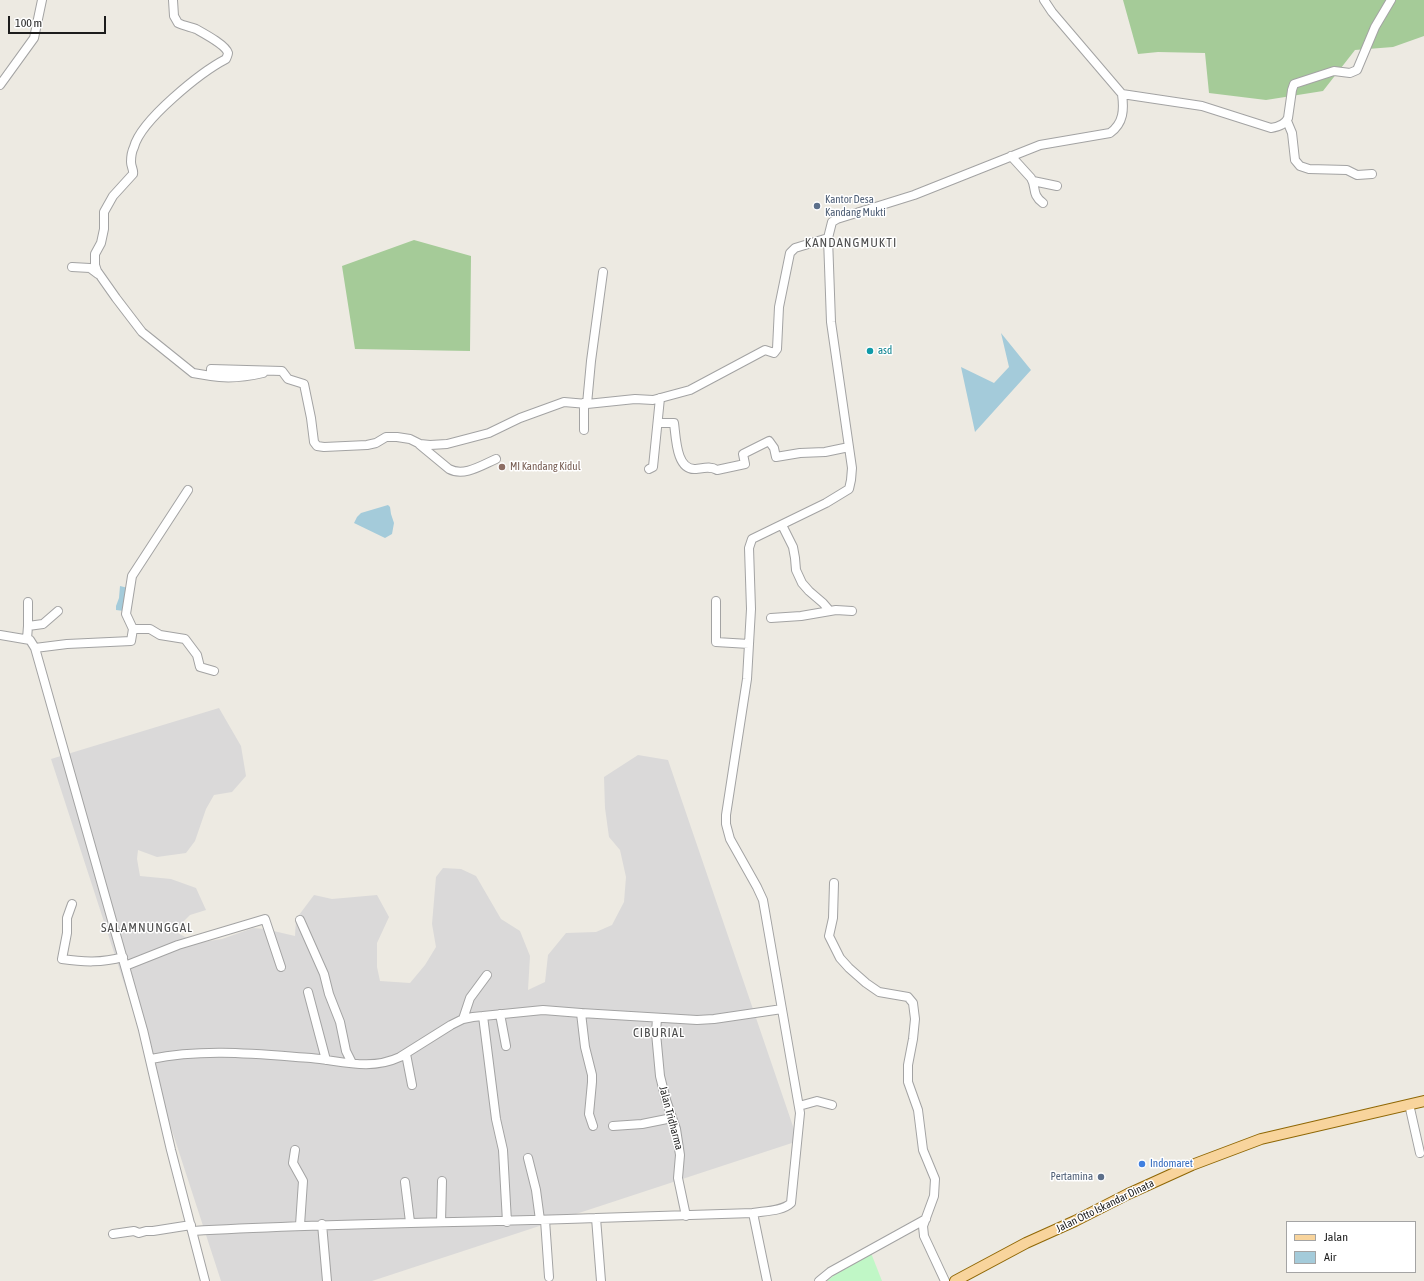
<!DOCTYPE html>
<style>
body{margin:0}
#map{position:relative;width:1424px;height:1281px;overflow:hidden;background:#edeae2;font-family:"Asap Condensed",sans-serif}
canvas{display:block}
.legend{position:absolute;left:1286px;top:1221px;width:130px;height:52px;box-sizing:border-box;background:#fff;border:1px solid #a4a4a4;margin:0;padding:5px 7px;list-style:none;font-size:12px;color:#1c1c1c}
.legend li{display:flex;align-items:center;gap:8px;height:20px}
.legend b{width:20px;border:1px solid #a4a4a4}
.scale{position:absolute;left:8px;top:16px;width:98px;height:18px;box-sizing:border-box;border:2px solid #1c1c1c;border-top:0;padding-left:5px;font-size:12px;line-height:14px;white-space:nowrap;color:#1c1c1c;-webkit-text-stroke:3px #fff;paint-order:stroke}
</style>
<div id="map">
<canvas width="1424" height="1281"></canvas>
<ul class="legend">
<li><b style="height:5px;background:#f8d49c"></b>Jalan</li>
<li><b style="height:11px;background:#a4cbda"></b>Air</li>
</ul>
<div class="scale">100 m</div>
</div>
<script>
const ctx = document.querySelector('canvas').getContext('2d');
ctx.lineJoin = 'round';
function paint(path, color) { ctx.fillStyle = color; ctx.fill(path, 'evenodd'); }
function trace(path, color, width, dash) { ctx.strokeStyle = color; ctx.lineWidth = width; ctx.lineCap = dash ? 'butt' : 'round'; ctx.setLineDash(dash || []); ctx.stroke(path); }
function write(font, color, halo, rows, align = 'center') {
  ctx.font = font + ' "Asap Condensed",sans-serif'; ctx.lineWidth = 3; ctx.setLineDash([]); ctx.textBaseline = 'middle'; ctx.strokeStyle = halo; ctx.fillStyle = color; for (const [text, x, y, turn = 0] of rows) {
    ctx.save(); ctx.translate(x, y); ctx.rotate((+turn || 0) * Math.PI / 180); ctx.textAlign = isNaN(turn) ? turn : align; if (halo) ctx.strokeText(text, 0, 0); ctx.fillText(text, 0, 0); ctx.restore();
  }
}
const residential = new Path2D(`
 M219,708L241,746L246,776L232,792L214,795L206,809L195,841L186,853L157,857L138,850L137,859L140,876L171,879L196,888L206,910L190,915L174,931L196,943L222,939L253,928L265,929L295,936L296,919L314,895L332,899L377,895L389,917L377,943V967L380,981L410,983L425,965L436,947L432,924L436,877L443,868L461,869L476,876L501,919L520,931L530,956L528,990L545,982L548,955L566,933L596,932L612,925L624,902L626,877L620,850L609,837L605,808L604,777L638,755L668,760L798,1141L372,1281H221L51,759Z`);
const forest = new Path2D(`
 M1123,0H1424V36L1393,47L1355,50L1323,91L1266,100L1209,93L1205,53L1158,52L1138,54Z
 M414,240L471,256L470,351L355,349L342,266Z`);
const park = new Path2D(`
 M871,1253L882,1281H827L838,1272Z`);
const water = new Path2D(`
 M1001,333L1031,370L975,432L961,367L994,383L1009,367Z
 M388,505L390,507L391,514L394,523L392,534L385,538L354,523L357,517L361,513Z
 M120,586L128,588L124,611L116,610V606L119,598Z`);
const minor = new Path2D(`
 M173,0L174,16L178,23C184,26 191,27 196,29C203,33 226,45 228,53C228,55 227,56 226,59C201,72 141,120 134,147C132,151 131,158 131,162C131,167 134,170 133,174L113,196L104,212V229L101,243L95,254V265L97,271L116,298L142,332L193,373L211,376V369L282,371L288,379L304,384L311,418L314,442L317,446L324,447L367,445L376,443L386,437H397L410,439L420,444L430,445L447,444L489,433L520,418L564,402L587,404L635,399L653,400L690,390L765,350L774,353L777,349L779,307L790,253L795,248L828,238
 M0,85L34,38L42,0
 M1122,94L1202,106L1271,128C1278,127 1285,125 1288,118L1292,90L1294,84L1334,71L1350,73L1357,70L1375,27L1391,0
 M1287,121L1292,133L1295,160L1300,166L1309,169L1347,170L1357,175L1372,174
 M1011,156L1031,178C1037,188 1031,194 1043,203
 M1033,181L1057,186
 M72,267L90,268L98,274
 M211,376C229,379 246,377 263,373
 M587,404L591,361L603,272
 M658,423H674C676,437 676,471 696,469C704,468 711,466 717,470L745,464L743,454L769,441L774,448L776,457L800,453L825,452L849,447
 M584,430V403
 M420,445L449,469C464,477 482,465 496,459
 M649,469L653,467L660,398
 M782,525L793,547L795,558L796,570L802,583L809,591L823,603L829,610
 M716,601V642L749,644
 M28,602V626
 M771,618L801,616L836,610L852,611
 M133,629H150L160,635L185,639L197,655L200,667L214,671
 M0,635L30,640L35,648L143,1030L171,1150L205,1281
 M27,639L28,626L43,624L58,611
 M35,648L67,644L131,641L133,629L126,614L132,576L188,490
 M834,883L833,918L829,936L840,958L849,968L866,983L879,992L908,997L913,1003L915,1019L913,1039L908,1065V1082L918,1110L923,1150L935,1179L934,1196L923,1226L924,1236L945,1281
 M72,904L67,918V933L62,959C83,962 102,963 123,957
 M300,920L324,974L329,994L340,1022L346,1051L352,1063
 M125,966L178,945L265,919L281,967
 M308,992L326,1060
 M581,1013L585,1047L592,1075V1082L589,1114L593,1126
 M500,1014L506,1046
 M483,1016L496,1119L503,1150L507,1222
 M657,1018L656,1033L660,1076L666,1100L676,1129L680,1155L678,1178L686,1216
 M463,1019L470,998L487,975
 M406,1054L412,1085
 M151,1059C204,1048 257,1054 311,1058C342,1061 370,1071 400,1057L451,1025L463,1019L473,1017L543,1010L581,1013L697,1020L714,1019L782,1009
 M1409,1104L1420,1153
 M799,1106L817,1101L832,1105
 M613,1126L642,1124L672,1118
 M295,1150L293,1163L303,1181L300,1225
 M528,1158L536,1190L540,1220
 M405,1182L410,1222
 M753,1213C765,1211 783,1211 791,1203L800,1113L763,900L757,887L730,839L726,824V815L747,679L751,609L749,548L752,539L826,503L849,489L851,480L852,468L831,322L828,238L832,222L837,219L914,195L1040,145L1110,133C1124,123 1124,109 1122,94L1052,12L1044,0
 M545,1220L549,1277
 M441,1222L442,1181
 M322,1224L327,1281
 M193,1231C327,1223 461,1223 596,1218
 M113,1234L134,1231L139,1233L146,1231H153L191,1225
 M601,1281L596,1218L753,1213L767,1281
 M819,1281L830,1272L926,1219`);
const major = new Path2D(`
 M955,1281L1026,1243L1075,1221L1128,1194L1192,1165L1261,1139L1424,1101`);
const markers = [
 [817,206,4,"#5c6f8a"],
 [870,351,4,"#0f9aa8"],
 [502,467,4,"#8d6e63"],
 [1142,1164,4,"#3f7fe0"],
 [1101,1177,4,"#5c6f8a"]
];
const serviceNames = [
 ["Kantor Desa",825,200],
 ["Kandang Mukti",825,213],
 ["Pertamina",1093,1177,"right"]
];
const cultureNames = [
 ["asd",878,351]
];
const educationNames = [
 ["MI Kandang Kidul",510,467]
];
const streetNames = [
 ["Jalan Tridharma",671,1118,75],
 ["Jalan Otto Iskandar Dinata",1105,1206,-26]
];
const shopNames = [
 ["Indomaret",1150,1164]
];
const quarterNames = [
 ["KANDANGMUKTI",851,243],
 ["SALAMNUNGGAL",147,928],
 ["CIBURIAL",659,1033]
];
paint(residential, '#dad9d9');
paint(forest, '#a5cb98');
paint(park, '#c0f7c6');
paint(water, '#a4cbda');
trace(minor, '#a3a3a3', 10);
trace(major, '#8f6705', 12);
trace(minor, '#fff', 8);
trace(major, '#f8d49c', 10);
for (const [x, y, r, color] of markers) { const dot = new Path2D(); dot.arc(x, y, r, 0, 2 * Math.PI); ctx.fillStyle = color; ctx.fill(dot); trace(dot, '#fff', 1.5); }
write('11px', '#4e5e75', '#fff', serviceNames, 'left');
write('11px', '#0d838f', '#fff', cultureNames, 'left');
write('11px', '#785e54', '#fff', educationNames, 'left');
write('11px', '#1c1c1c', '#fff', streetNames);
write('11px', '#366cbe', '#fff', shopNames, 'left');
ctx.letterSpacing = '1px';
write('13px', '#4f4f4f', '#fff', quarterNames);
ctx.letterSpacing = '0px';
</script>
